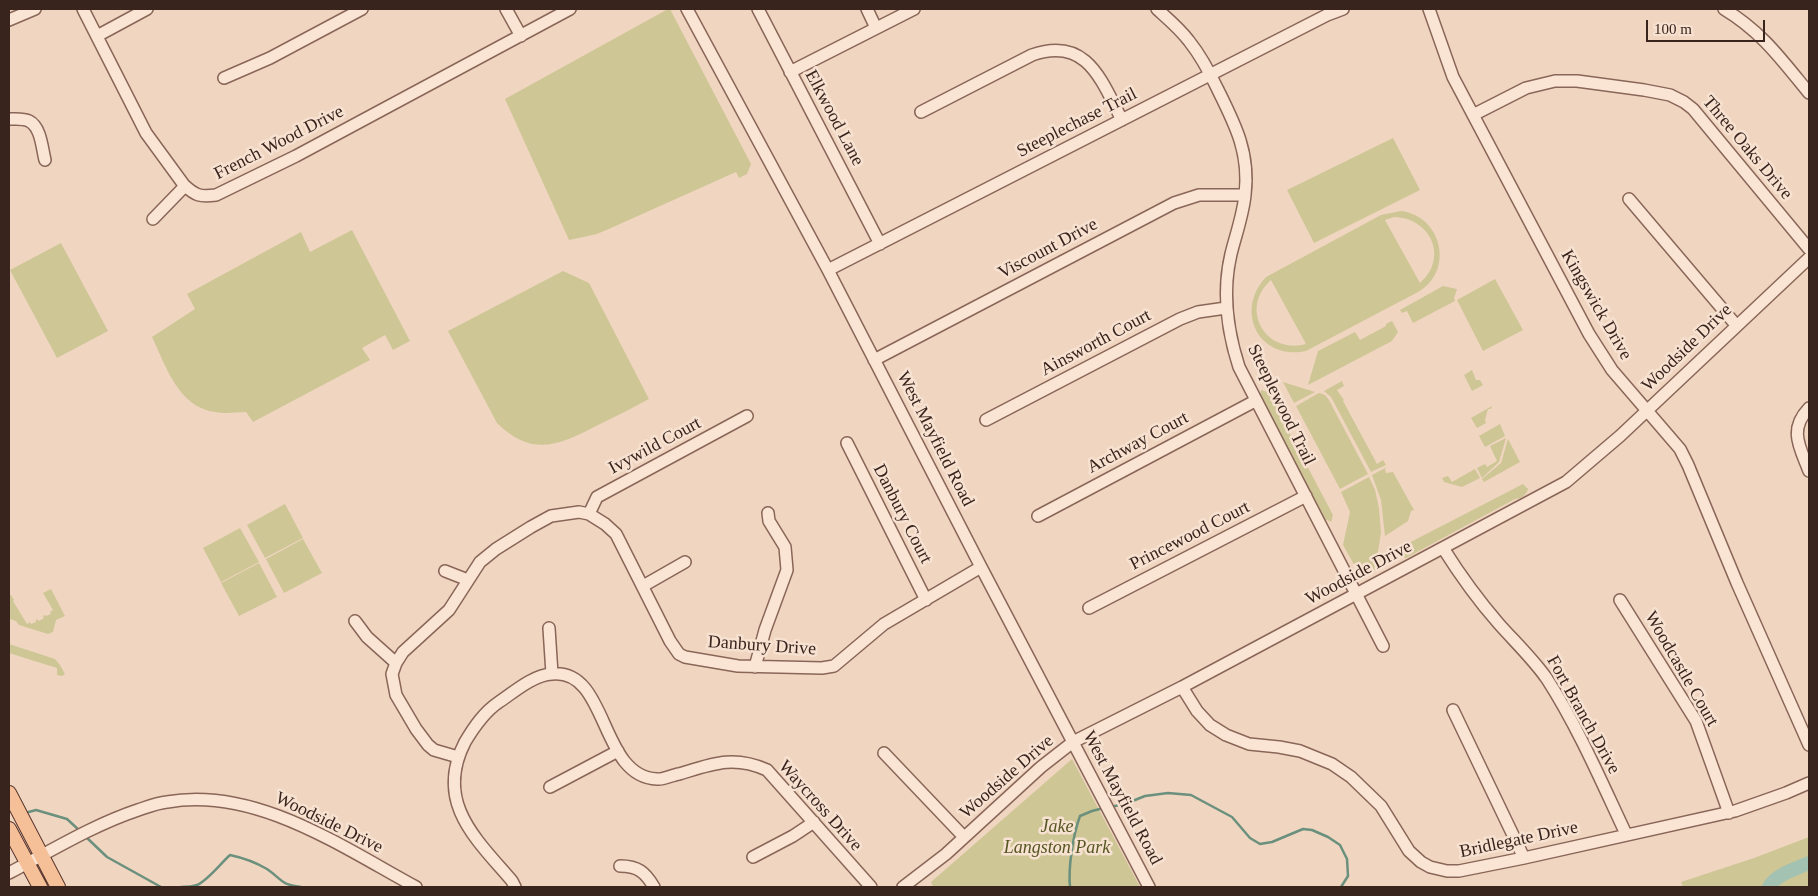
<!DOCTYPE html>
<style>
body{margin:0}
#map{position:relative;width:1818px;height:896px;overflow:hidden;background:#f0d6c1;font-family:Georgia,serif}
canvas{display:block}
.frame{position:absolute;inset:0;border:10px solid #39231d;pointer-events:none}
.scale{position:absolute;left:1646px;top:20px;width:119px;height:22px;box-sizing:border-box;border:2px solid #39231d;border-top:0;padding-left:6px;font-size:15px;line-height:18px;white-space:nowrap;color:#39231d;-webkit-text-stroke:4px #f7e2d1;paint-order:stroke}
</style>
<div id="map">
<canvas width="1818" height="896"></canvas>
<div class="frame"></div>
<div class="scale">100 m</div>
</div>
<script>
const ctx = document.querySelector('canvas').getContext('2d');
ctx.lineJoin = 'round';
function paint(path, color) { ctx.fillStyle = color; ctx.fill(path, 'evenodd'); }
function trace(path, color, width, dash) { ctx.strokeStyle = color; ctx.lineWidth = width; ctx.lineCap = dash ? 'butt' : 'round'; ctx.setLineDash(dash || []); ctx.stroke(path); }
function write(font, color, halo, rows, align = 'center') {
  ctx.font = font + ' Georgia,serif'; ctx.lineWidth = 5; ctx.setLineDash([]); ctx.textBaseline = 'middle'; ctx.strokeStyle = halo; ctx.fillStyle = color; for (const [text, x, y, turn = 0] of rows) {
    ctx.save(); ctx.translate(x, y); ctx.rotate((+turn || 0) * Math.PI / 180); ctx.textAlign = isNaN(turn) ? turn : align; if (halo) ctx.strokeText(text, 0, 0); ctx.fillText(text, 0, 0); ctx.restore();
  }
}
const green = new Path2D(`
 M668,9H670L751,164L747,174L739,178L736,172L611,228L597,234L569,240L505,99Z
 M1393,138L1420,190L1314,243L1287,190Z
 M1401,211C1442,216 1455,271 1418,292L1306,351C1259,361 1234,311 1266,277L1381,215ZM1394,217C1431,218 1449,258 1420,283L1385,220ZM1271,280L1306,344C1265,355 1239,308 1271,280Z
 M352,230L410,341L393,350L385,335L362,348L370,360L253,422L246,412C236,412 225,414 215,412C178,407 166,366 152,337L195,309L187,294L301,232L310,252Z
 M61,243L108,331L57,358L10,270Z
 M563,271L589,283L649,399C632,408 615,417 598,425C560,445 532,458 497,423L448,331Z
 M1495,279L1523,330L1483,351L1457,300Z
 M1443,286L1457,289L1454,298L1455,301L1413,323L1407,311L1402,313L1400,310Z
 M1392,321L1398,332L1392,341L1308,385L1318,351L1355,332L1360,340L1386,326V324Z
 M1472,370L1476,380H1480L1483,385L1472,391L1464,375Z
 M1342,381L1344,386L1337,390L1344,400L1343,401L1377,464L1383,460L1386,465L1371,472L1331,397L1324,391Z
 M1283,382L1315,392L1294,403Z
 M1261,390L1268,392L1333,515L1331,522L1325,519L1260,396Z
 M1319,393L1325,395L1329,400L1368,474L1340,489L1296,406Z
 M1492,406L1491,409H1488L1485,420L1486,423L1477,428L1471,418Z
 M1500,424L1505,436L1485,447L1479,436Z
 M1506,438L1499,462L1482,478L1477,468L1485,464L1487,467L1497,461L1490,446Z
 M1508,439L1520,462L1484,482L1482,479L1501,463Z
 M1387,467L1385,469L1386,473L1393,472L1414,510L1411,511L1408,521L1385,536L1381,500L1372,475Z
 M1475,469L1480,478L1462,487L1444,482L1442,478L1448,476L1452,482Z
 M1369,477L1375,490L1379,508L1381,533L1378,551L1380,565L1378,569L1361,577L1343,545L1350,512L1341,492Z
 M1523,484L1527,488H1528C1528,494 1521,499 1515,499L1406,558H1402L1398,556H1400L1399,550L1401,547Z
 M285,504L303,538L265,558L247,525Z
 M240,528L259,562L221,582L203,548Z
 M303,539L322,573L284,593L266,559Z
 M259,563L277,597L239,616L221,583Z
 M51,589L65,616L56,620L53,632L48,634L19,625L16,621L10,619L9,596L11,595L14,600L13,601L27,624L30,622L31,624L36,622V620L37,619L39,621L44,618L43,616L45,615L46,616L51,614L50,612L53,610L43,593Z
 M9,644L55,659L60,665L65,674L62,676L57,675V668L9,653Z
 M1072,759L1140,887H933L931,882Z
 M1809,837V887H1683L1681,882L1754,858Z`);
const stream = new Path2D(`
 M1110,807L1125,804L1145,796L1168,793L1191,795L1232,817L1250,838L1260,844L1272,842L1303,829L1312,830L1328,837L1340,845L1347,859L1348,876L1341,887
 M25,813L36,810L67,819L80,831
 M86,837L107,857L161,887
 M181,887C186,887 192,887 197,885C208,880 220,864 230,855C244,858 255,862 267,869C283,880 279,884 301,887
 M1070,887C1068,868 1073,835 1080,816L1092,811L1104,808`);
const river = new Path2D(`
 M1769,887C1776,874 1796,869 1809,863`);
const minor = new Path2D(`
 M83,9L146,133L184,185C196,196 200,197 216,195L296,156L570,9
 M506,9L521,36
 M687,9L828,270L981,567L1149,887
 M758,9L880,244
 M867,9L876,28
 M1157,9C1168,19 1180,29 1189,41C1201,56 1210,73 1218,90C1236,126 1250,154 1245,195C1243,215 1236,234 1231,254C1222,292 1227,330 1239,367L1383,646
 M1429,9L1453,77L1589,334L1612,370L1680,449L1688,465L1737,583L1809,745
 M1724,9C1762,32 1781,59 1809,93
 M9,20L35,9
 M97,36L147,9
 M790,72L914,9
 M224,78L270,58L362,9
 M921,112L1032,55C1087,36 1101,80 1122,120
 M1473,115L1526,88L1555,81H1577L1644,90L1670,95L1684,102L1693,109L1809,249
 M9,119C15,119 23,118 29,121C41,127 42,148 45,160
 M1629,199L1736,325
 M153,219L185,186
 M828,270L1327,15L1343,9
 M874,360L1174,203L1199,195H1245
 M1809,408C1788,430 1800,447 1809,471
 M986,420L1180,319L1198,312L1226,308
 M847,443L926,600
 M589,514L597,497L747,416
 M1038,516L1255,401
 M1443,548C1460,575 1478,600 1499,624C1515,642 1533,659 1547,679C1578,727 1602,783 1626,834
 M445,571L468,580
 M643,586L685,562
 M1620,600L1696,721L1729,813
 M1089,608L1306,496
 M355,621L367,637L396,663
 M549,628L552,674
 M755,667L765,630L787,570L785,547L769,521L768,513
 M1182,687L1197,711L1210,725L1226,735L1249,744L1279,747L1300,751L1332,764L1351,777L1381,806L1409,851L1421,862L1430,867L1447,871H1459L1524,858L1735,811L1786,793L1809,783
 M1453,710L1524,858
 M884,753L964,837
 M458,757L434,750L428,745L416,729L396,695L392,674L396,663L403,652L449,610L480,562L496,549L531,527L551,516L579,512L589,514L605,524L616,534L670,641L679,654L685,657L738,666L822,668L834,666L884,624L981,567
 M550,787L618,751
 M753,857L793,836L814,822
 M620,866C638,866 645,872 654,887
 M9,873C51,851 93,825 138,810C147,807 157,803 167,802C255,786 342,847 416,887
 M515,887L512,881C476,839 434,802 465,742C474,727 484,712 499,702C514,692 533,675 552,674C609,668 599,777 657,779C663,780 672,775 679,774C712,764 733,755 767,770L871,887
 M903,887L946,854L1041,767L1073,742L1182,687L1566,482L1620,436L1809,258`);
const major = new Path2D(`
 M9,793L58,887
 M9,829L40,887`);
const streetNames = [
 ["Elkwood Lane",834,118,62],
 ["Steeplechase Trail",1077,123,-27],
 ["French Wood Drive",279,143,-27],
 ["Three Oaks Drive",1747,148,50],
 ["Viscount Drive",1048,249,-28],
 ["Kingswick Drive",1596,305,60],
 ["Ainsworth Court",1096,343,-28],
 ["Woodside Drive",1687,348,-44],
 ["Steeplewood Trail",1281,405,64],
 ["West Mayfield Road",935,439,63],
 ["Archway Court",1138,443,-28],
 ["Ivywild Court",655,446,-28],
 ["Danbury Court",902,514,63],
 ["Princewood Court",1190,536,-27],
 ["Woodside Drive",1359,573,-28],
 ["Danbury Drive",762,646,4],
 ["Woodcastle Court",1681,669,60],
 ["Fort Branch Drive",1583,715,61],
 ["Woodside Drive",1007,777,-41],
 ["West Mayfield Road",1122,798,62],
 ["Waycross Drive",820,806,48],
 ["Woodside Drive",329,823,26],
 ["Bridlegate Drive",1519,840,-12]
];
const parkNames = [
 ["Jake",1057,827],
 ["Langston Park",1057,848]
];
paint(green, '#cec695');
trace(stream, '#6b907d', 2.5);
trace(river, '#a4c2b1', 14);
trace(minor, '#8a6658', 14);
trace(major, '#58352d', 16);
trace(minor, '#fae5d5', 11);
trace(major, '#f5bf98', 14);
write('18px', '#39231d', '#f7e2d1', streetNames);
write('italic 18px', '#565623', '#f7e2d1', parkNames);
</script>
